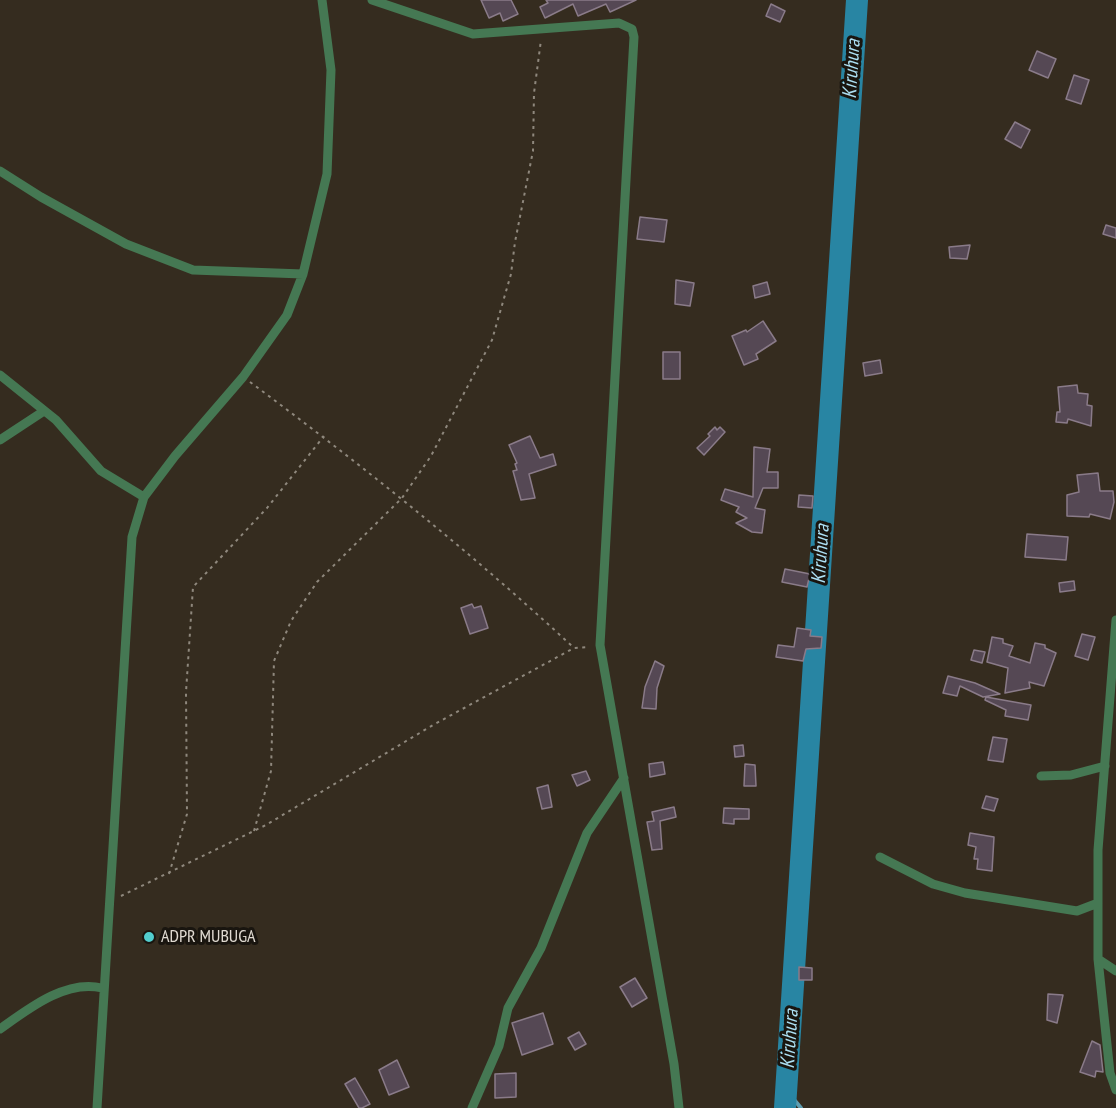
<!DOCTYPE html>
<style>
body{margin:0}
canvas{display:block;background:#352c1f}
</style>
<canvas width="1116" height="1108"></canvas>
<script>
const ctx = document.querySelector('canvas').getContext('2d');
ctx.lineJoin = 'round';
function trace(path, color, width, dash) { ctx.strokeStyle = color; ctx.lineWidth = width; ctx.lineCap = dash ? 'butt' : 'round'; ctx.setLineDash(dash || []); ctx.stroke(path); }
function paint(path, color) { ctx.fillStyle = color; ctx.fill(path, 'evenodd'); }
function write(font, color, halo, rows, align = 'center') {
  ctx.font = font + ' "PT Sans Narrow",sans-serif'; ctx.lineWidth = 6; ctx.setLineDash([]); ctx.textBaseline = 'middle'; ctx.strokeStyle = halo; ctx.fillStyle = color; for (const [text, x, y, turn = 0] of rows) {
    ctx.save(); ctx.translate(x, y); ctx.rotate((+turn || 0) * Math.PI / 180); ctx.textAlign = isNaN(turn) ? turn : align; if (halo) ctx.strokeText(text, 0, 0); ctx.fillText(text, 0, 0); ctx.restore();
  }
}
const stream = new Path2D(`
 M786,1090L801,1108`);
const river = new Path2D(`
 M785,1108L857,0`);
const building = new Path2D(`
 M481,0H511L518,14L503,21L500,13L489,18Z
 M546,0H636L610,12L606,4L578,16L573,4L545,18L540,7L548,3Z
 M771,4L785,11L780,22L766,16Z
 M1037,51L1056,59L1048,78L1029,70Z
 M1074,75L1089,80L1081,104L1066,99Z
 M1015,122L1030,130L1021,148L1005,139Z
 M640,217L667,220L664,242L637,239Z
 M1106,225L1116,228V238L1103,234Z
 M970,245L967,259L950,258L949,247Z
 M676,280L694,283L690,306L675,304Z
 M767,282L770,294L755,298L753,286Z
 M763,321L776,341L756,354L758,359L744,365L732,336L746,330L747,332Z
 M663,352H680V379H663Z
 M880,360L882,373L865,376L863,363Z
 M1077,385L1078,393L1088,394L1087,405L1092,406L1091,426L1068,419L1067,423L1056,422L1057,412H1060L1058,387Z
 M715,427L717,430L720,427L725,432L704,455L697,448L710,436L708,434Z
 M530,436L540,458L553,454L556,465L529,474L535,498L521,500L513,471L517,470L515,464L517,463L509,445Z
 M754,447L770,449L767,472H778V488H763L755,508L765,510L762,533L752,532L736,523L747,518L736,512L739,507L721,500L725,489L753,497Z
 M1098,473L1100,491H1113L1114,502L1110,519L1090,514L1089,517L1067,516V495L1079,492L1077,475Z
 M799,495L813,496L812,508L798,507Z
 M1027,534L1068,537L1066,560L1025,557Z
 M785,569L810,574L807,587L782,582Z
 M1074,581L1075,590L1060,592L1059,583Z
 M472,604L474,608L481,606L488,628L470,634L461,608Z
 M797,628L811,630L810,636L822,637L821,648L806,649L803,661L776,657L778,645L794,647Z
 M1082,634L1095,637L1088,660L1075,656Z
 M992,637L1003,639V643L1013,646L1009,656L1030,663L1035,643L1045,645V648L1056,653L1044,686L1029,682L1030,688L1005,693L1008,668L987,662Z
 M974,650L985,652L982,663L971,660Z
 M655,661L664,666L657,688L656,709L642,708L645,687Z
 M948,676L975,683L1000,694L983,697L960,686L957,696L943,693Z
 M986,697L1031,705L1028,720L1005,716L1006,710L985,700Z
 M993,737L1007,739L1003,762L988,760Z
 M743,745L744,756L735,757L734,746Z
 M663,762L665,774L650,777L649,764Z
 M745,764L755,765L756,786H744Z
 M586,771L590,780L577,786L572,775Z
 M548,785L552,807L542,809L537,788Z
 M986,796L998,799L994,811L982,808Z
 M674,807L676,817L660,821L662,849L652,850L647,822L654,821L652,812Z
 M724,808L749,809V819H734V824L723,823Z
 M970,833L994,837L992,871L977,869L978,859H974L976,847L968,845Z
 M799,967L812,968V980H799Z
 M635,978L647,998L632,1007L620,987Z
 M1048,994L1063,995L1057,1023L1047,1020Z
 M543,1013L553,1044L522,1055L512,1023Z
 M579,1032L586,1044L575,1050L568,1038Z
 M1092,1041L1100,1045L1103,1072L1096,1071L1095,1077L1080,1072Z
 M397,1060L409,1087L389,1095L379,1070Z
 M516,1073V1097L495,1098V1074Z
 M355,1078L370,1104L362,1108H359L345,1084Z`);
const path = new Path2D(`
 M250,382C363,466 472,553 574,648
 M254,831L271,771L274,661L291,621L317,582L402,498L431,456L492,340L511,274L515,242L533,151L534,93L541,40
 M169,874L187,814L186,692L193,587L267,508L324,436
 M121,896L266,825L433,725L574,648L589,647`);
const street = new Path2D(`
 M372,0L473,34L619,23L632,29L634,37L600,645L674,1064L679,1108
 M0,171L41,197L126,244L193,270L303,274
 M0,375L56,420L101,471L144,497
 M0,440L44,411
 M1116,620L1098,850V959L1110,1073L1116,1090
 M1041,776L1071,775L1105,766
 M880,857L933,884L965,893L1077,911L1098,903
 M1098,959L1116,971
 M0,1029C28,1009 66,979 102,988
 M97,1108L132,537L144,497L175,456L243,377L287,315L303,274L327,174L331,70L322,0
 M472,1108L499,1046L508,1008L541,948L587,833L624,778`);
const markers = [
 [149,937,6,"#52cdcd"]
];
const poiNames = [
 ["ADPR MUBUGA",161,937]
];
const waterNames = [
 ["Kiruhura",852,69,-86],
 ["Kiruhura",821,554,-86],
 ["Kiruhura",790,1039,-86]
];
trace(stream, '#5f9eb1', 4);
trace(river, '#2885a3', 22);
paint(building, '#554854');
trace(building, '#8a7b89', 1.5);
trace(path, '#8f887d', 2, [3, 4.5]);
trace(street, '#457853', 9);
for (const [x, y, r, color] of markers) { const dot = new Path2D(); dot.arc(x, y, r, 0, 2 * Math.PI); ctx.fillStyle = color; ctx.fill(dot); trace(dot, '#19150f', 2); }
write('18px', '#e0dad1', '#19150f', poiNames, 'left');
write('italic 20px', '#ade0f4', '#19150f', waterNames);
</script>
